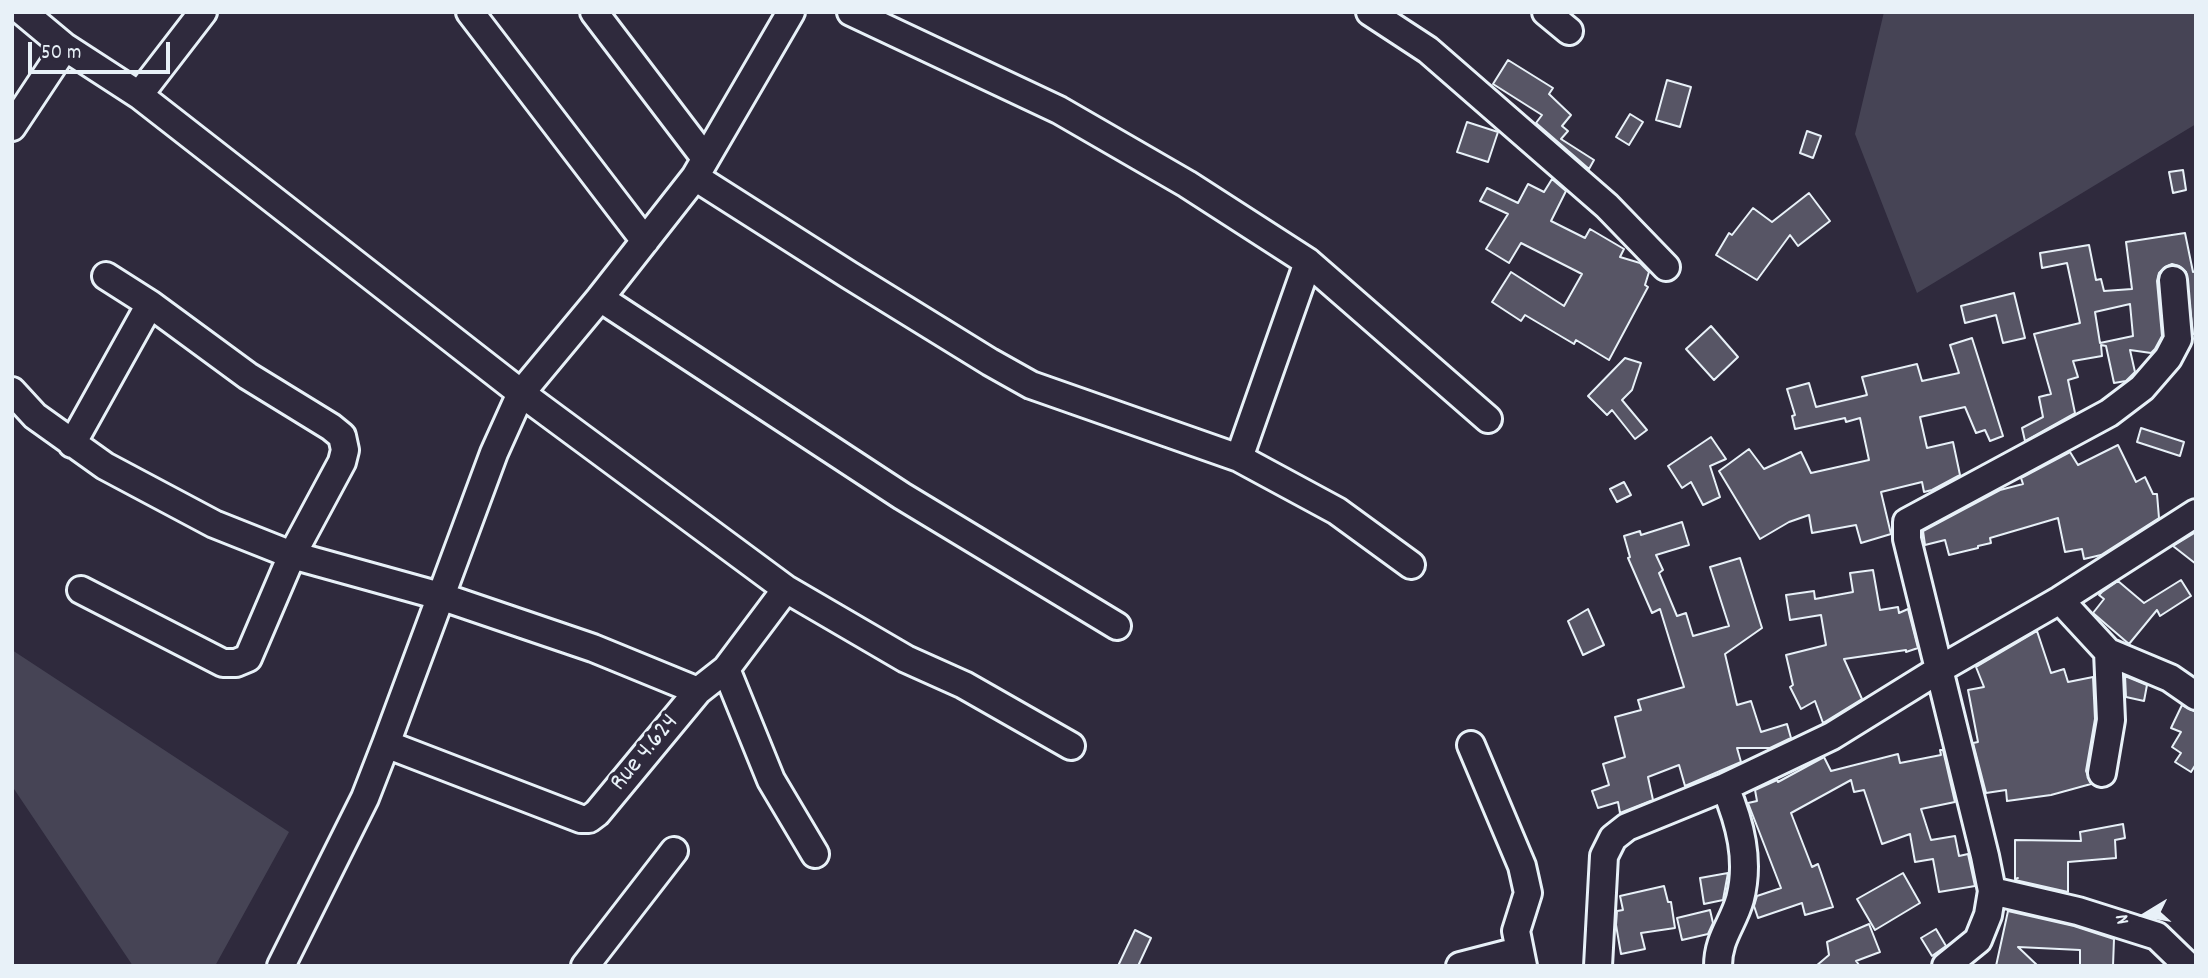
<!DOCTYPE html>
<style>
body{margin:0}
#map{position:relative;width:2208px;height:978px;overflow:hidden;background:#2f2a3d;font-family:Dekko,sans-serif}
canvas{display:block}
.frame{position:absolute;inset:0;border:14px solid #e8f1f8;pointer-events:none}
.north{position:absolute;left:2110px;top:880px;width:70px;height:70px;-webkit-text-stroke:5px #2f2a3d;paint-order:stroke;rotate:259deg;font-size:19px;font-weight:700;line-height:28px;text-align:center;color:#e8f1f8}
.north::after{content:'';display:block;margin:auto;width:24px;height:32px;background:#e8f1f8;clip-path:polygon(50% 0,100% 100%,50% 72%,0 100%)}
.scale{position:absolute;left:28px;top:42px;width:142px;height:32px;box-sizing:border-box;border:4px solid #e8f1f8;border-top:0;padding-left:9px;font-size:21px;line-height:24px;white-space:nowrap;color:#e8f1f8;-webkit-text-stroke:5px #2f2a3d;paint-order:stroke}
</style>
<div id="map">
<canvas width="2208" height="978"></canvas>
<div class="frame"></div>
<div class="north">N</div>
<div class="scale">50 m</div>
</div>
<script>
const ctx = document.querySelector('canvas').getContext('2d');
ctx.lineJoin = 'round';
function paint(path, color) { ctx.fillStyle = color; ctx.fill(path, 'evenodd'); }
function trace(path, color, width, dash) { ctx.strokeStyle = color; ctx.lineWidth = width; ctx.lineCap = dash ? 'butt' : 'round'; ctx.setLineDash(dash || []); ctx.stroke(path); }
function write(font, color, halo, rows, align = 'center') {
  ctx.font = font + ' Dekko,sans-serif'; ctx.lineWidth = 7; ctx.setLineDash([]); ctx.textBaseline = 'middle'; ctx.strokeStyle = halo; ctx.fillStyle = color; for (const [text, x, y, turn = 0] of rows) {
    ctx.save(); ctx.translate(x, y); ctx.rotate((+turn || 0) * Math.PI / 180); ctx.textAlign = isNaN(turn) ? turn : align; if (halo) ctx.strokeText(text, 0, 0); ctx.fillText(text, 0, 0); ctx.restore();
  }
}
const green = new Path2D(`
 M1884,12H2196V124L1917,293L1855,134Z
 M12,650L289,832L215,966H133L12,786Z`);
const building = new Path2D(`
 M1508,60L1553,88L1549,94L1571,115L1562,126L1568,131L1561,139L1594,160L1589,169L1536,123L1542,115L1493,84Z
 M1667,80L1691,87L1680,127L1656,120Z
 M1630,114L1643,122L1629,145L1616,137Z
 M1467,122L1498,132L1488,162L1457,152Z
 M1807,131L1821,136L1813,158L1800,153Z
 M2183,170L2186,190L2173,193L2169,172Z
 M1552,179L1566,191L1551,221L1585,238L1590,229L1624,249L1620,257L1640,263L1649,272L1645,285L1648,287L1609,360L1576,340L1574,344L1525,315L1521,321L1492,302L1511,272L1564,306L1582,274L1521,243L1509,263L1486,249L1508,214L1480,201L1487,188L1518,203L1528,184L1544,192Z
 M1809,193L1830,221L1798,246L1790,235L1757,280L1716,255L1729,233L1732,235L1753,208L1772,222Z
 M2185,233L2193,272L2196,271V334H2193L2186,272L2179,266L2172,264L2165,267L2159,273L2157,281L2162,336L2155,349L2151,353L2130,350L2135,372L2126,381L2114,383L2106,346L2101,345L2102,356L2073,361L2078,377L2068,380L2075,413L2025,441L2022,428L2043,417L2039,397L2051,394L2034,334L2080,323L2067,263L2042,268L2040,253L2089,245L2096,280L2101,279L2104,291L2132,289L2126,242ZM2130,304L2133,336L2100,343L2095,312Z
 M2014,293L2025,338L2003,343L1996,315L1965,323L1961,306Z
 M1711,326L1738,357L1714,380L1686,349Z
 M1972,338L2003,436L1990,441L1985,430L1976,433L1965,407L1920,417L1927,448L1953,442L1960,475L1932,490L1924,492L1922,482L1881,492L1891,534L1861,543L1856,525L1812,533L1809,515L1789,522L1760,539L1719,471L1749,449L1764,469L1801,452L1811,473L1869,460L1860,418L1846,422L1845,418L1795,429L1792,416L1795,415L1787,389L1809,383L1816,407L1867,395L1862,377L1917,364L1922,381L1959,373L1950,345Z
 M1625,358L1641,363L1632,390L1622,400L1647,430L1635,439L1612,410L1607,415L1588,396Z
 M2141,428L2184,442L2180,456L2137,442Z
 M1711,437L1726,459L1710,466L1720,497L1703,505L1691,482L1682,488L1668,466Z
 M2118,445L2136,482L2145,477L2153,494H2157L2159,518L2101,555L2084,559L2082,549L2065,552L2058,518L1990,538L1991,543L1978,546V548L1949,555L1945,540L1925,545L1923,531L2000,490L2023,484L2021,478L2070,452L2078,465Z
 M1624,482L1631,495L1617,502L1610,489Z
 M1682,522L1689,545L1656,555L1663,570L1659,573L1677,616L1686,613L1693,636L1729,626L1710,567L1740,558L1762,628L1725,654L1737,705L1751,701L1761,732L1787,724L1791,738L1770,748H1737L1741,762L1685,786L1679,765L1648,777L1653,800L1620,813L1618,802L1598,808L1592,791L1609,785L1603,764L1625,757L1615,717L1641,710L1638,700L1684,687L1660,609L1652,613L1628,558L1630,557L1624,536L1640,531L1641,535Z
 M2196,532V564L2173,546Z
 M1873,570L1880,610L1898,607L1899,613L1908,609L1918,648L1906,652V650L1844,659L1862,699L1823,723L1815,701L1801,709L1790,687L1793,685L1786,655L1826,645L1821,615L1790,620L1786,595L1814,591L1815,599L1853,592L1850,573Z
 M2181,580L2191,596L2160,616L2157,610L2129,644L2093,613L2104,599L2099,595L2102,592L2118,581L2144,603Z
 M1588,609L1604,645L1583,655L1568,621Z
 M2037,631L2051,673L2064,669L2068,682L2093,677L2095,719L2086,771L2091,784L2051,795L2007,801L2006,790L1986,793L1973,743L1978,742L1968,690L1984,687L1976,667Z
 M2125,676L2147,685L2144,701L2126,697Z
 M2182,705L2196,712V764L2191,772L2175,762L2181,753L2172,747L2181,732L2171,728Z
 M1940,750H1943L1955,802L1921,809L1931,840L1955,836L1959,856L1968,854L1975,886L1939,892L1933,859L1915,862L1910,834L1882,844L1864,790L1854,792L1851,780L1791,813L1812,867L1818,864L1833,907L1805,915L1802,903L1758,918L1754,906L1757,896L1781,888L1748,803L1757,801L1755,790L1777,780L1778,782L1824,757L1831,771L1898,754L1900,763L1941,755Z
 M2123,824L2125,838L2115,840L2116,858L2068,862V892L2015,880L2018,878L2015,879V840L2081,841L2080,832Z
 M1728,873L1723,900L1704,904L1700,878Z
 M1903,873L1920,903L1875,930L1857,899Z
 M1664,886L1668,902H1671L1675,928L1641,933L1645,949L1621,954L1616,925L1617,911L1623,910L1620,896Z
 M1710,910L1713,923L1708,934L1682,940L1677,918Z
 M2008,911L2074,926L2114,939L2113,966H2080V950L2018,947L2038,966H1996Z
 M1869,924L1880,952L1856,961L1860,966H1816L1829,955L1827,942Z
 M1936,929L1946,946L1932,956L1921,938Z
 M1135,930L1151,938L1138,966H1118Z`);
const minor = new Path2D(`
 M23,12L65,47L139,95L521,393L786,589L726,669L698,691L597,813L589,819H581L386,744L365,798L281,966
 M470,12L645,241
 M594,12L705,158
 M851,12L1059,110L1187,184L1308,262L1488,419
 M1370,12L1428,50L1607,206L1666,267
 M1546,12L1569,31
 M139,95L203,12
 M12,127L65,47
 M695,177L849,275L990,362L1031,385L1239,458L1337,511L1411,565
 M600,298L902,496L1117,626
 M12,391L35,416L105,466L214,524L292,555L440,596L593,648L698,691
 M72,444L150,304
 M1239,458L1308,262
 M786,589L906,659L964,685L1071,746
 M81,590L223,663H236L248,658L292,555L342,462L345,450L342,436L331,427L248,376L150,304L106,276
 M2060,600L2108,652L2111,720L2102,773
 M2108,652L2170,678L2196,696
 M726,669L771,780L815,854
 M386,744L494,453L521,393L600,298L695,177L791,12
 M1471,745L1522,866L1528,893L1516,931L1523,966
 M1992,891L2078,911L2157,936L2188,966
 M585,966L674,851
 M1460,966L1518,951
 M1598,966L1604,856L1613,838L1627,827L1725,787L1832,736L1940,669L2060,600L2196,513
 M1718,966C1718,938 1733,924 1740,899C1750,860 1740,823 1725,787
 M1946,966L1978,940L1988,915L1992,891L1985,856L1907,539V522L2109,413L2142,388L2168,358L2178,339L2173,280`);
const streetNames = [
 ["Rue 4.624",646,754,-50]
];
paint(green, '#464455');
paint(building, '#575565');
trace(building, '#e8f1f8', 2);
trace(minor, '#e8f1f8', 32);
trace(minor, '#2f2a3d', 26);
write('26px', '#e8f1f8', '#2f2a3d', streetNames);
</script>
